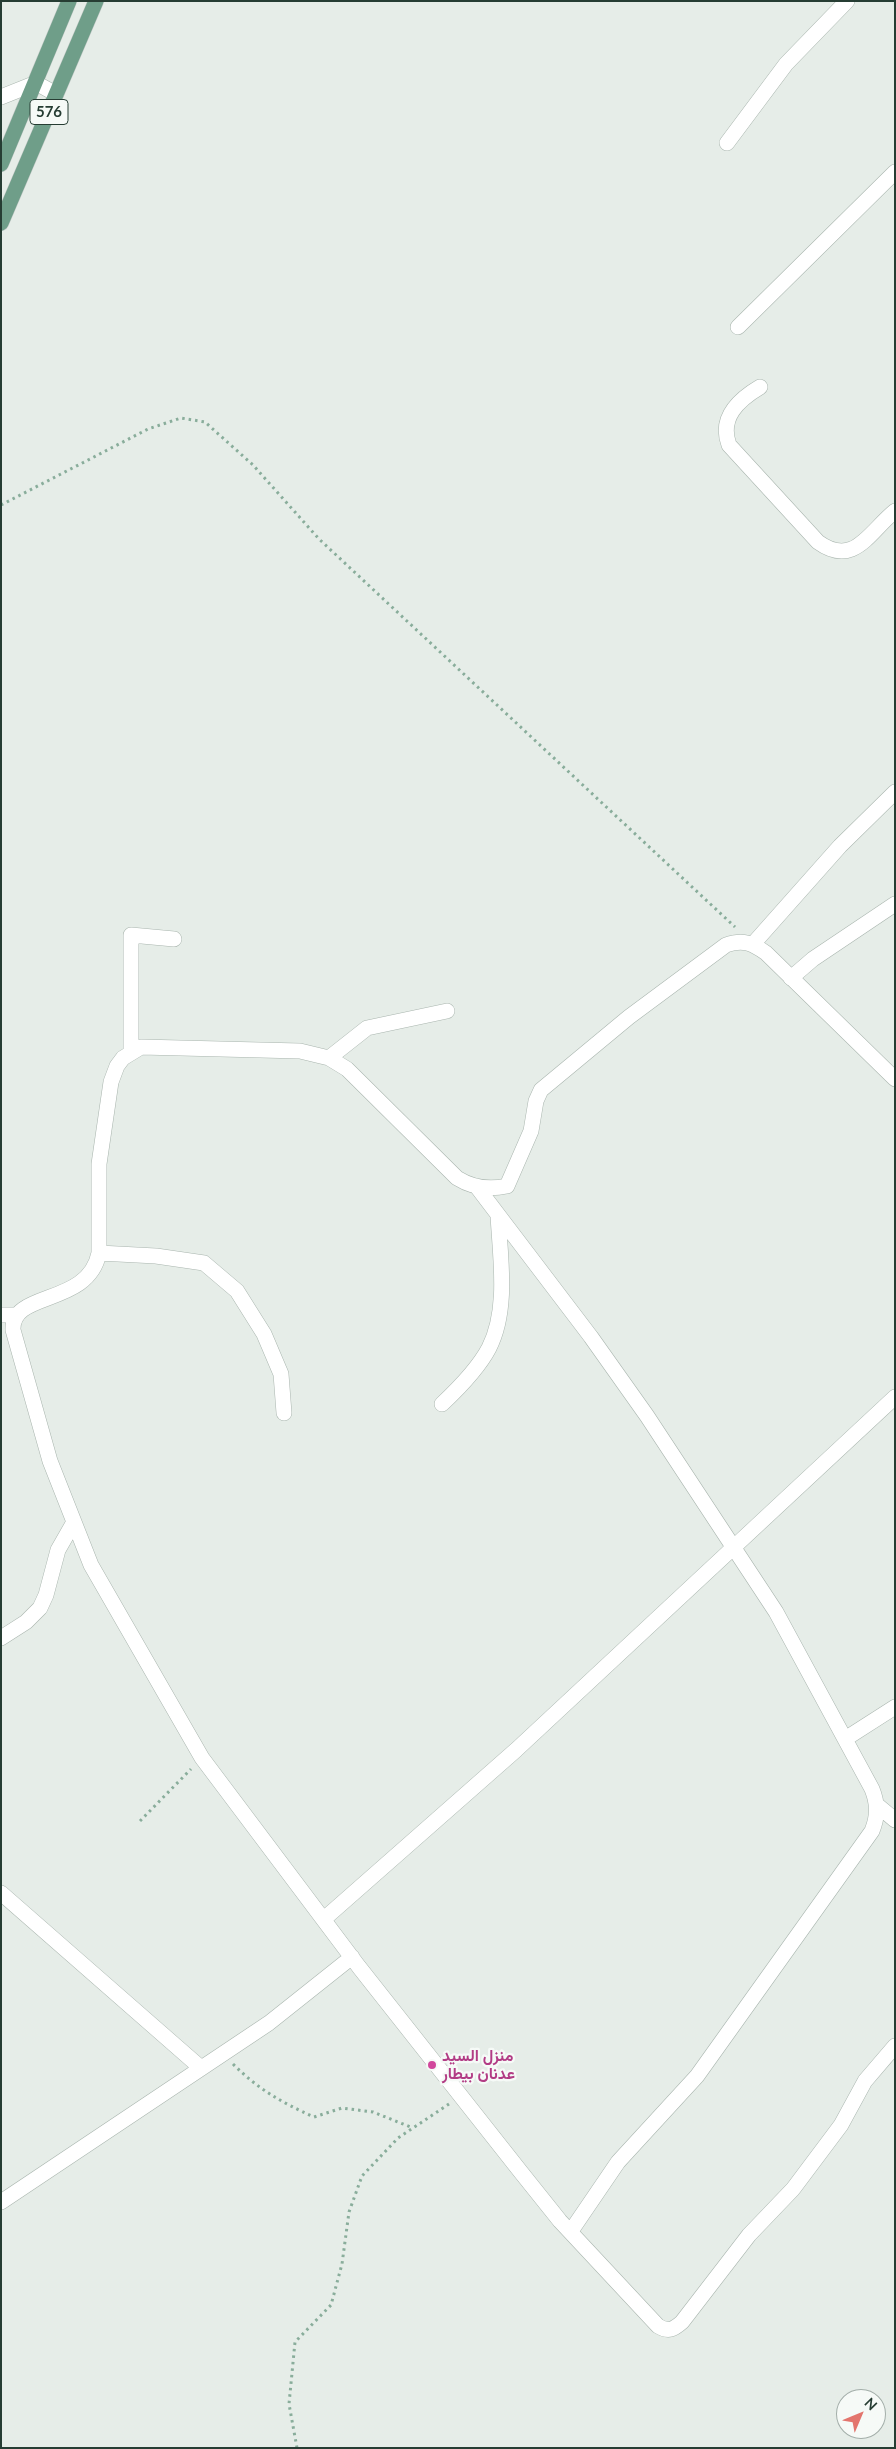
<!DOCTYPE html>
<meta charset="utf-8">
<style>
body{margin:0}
#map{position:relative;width:896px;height:2449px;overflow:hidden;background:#e6ede8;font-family:Lato,sans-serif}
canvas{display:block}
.frame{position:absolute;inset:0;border:2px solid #263d33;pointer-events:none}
.north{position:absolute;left:836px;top:2389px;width:50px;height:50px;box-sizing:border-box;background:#f6faf7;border:1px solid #a3aea9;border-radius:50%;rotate:45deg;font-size:14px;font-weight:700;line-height:20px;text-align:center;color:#263d33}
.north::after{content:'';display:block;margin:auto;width:18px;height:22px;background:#e3756d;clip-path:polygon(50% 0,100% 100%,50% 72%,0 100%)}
</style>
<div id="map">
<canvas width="896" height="2449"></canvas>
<div class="frame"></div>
<div class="north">N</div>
</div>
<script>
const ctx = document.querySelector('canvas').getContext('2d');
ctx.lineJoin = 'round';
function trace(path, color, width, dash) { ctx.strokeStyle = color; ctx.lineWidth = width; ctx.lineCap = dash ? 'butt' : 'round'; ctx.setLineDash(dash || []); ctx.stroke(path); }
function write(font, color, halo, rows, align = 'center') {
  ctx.font = font + ' Lato,Vazirmatn,sans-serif'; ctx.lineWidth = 4.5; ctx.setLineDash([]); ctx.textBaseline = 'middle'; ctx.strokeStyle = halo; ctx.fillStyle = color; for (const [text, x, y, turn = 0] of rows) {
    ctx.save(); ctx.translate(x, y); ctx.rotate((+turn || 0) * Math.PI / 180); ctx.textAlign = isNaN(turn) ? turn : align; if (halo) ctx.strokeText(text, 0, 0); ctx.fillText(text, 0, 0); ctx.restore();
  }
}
const path = new Path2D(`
 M1,505L148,429L181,418L205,422L253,465L319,539L735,927
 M140,1821L191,1769
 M233,2064C259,2090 281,2102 314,2117L342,2108L373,2112L413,2128
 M297,2448L289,2404L295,2342L331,2305L342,2264L349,2212L362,2176L398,2138L449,2104`);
const minor = new Path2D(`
 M1,97L36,83L56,94
 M727,143L786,64L847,1
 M738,327L895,172
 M760,387C738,400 719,418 729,445L818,542C854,568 869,532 895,511
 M753,944L840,846L895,792
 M131,1052V935L174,939
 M329,1058L367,1028L447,1011
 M895,1079L766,953C752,943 743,939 726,945L629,1017L541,1090L536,1101L531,1131L507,1186C489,1190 473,1188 457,1178L347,1069L329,1058L300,1051L141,1047L123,1058L117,1066L111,1082L99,1164V1253C88,1307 11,1290 13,1330L50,1461L91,1565L202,1758L359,1967L520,2171L560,2221L658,2326C668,2332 673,2330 682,2322L749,2235L793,2189L841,2125L865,2081L895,2046
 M477,1187L591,1337L647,1416L776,1612L872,1789C878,1804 878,1816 872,1831L697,2076L618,2162L571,2231
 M99,1253L156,1256L204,1263L237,1291L264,1334L281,1374L284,1413
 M1,1315H16
 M442,1404C459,1388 478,1369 489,1348C509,1309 500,1256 498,1215
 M1,1638L26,1622L40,1608L46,1595L58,1550L74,1522
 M845,1739L895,1707
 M877,1805L895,1820
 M1,1893L201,2068
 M324,1919L516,1750L895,1397
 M1,2202L269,2023L352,1957`);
const tertiary = new Path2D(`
 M791,978L813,959L895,904`);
const primary = new Path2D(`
 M1,164L69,1
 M1,223L96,1`);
const markers = [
 [432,2065,5,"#d1479c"]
];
const shields = [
 [49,112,38]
];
const shieldNames = [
 ["576",49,112]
];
const hotelNames = [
 ["منزل السيد",442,2056],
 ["عدنان بيطار",442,2074]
];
trace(minor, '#a9b5ae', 16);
trace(tertiary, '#a9b5ae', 16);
trace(primary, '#c2c9c6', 16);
trace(path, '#89ad9b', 3, [2.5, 4]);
trace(minor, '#fff', 15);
trace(tertiary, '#fff', 15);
trace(primary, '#6f9e89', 15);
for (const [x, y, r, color] of markers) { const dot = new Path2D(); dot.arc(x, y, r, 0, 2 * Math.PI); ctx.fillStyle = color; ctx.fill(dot); trace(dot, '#f6faf7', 2); }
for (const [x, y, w] of shields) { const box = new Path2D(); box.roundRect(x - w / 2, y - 12.5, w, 25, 4); ctx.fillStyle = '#f6faf7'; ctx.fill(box); trace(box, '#263d33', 1); }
write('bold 15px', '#263d33', null, shieldNames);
write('bold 16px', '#b23c85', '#f6faf7', hotelNames, 'left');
</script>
